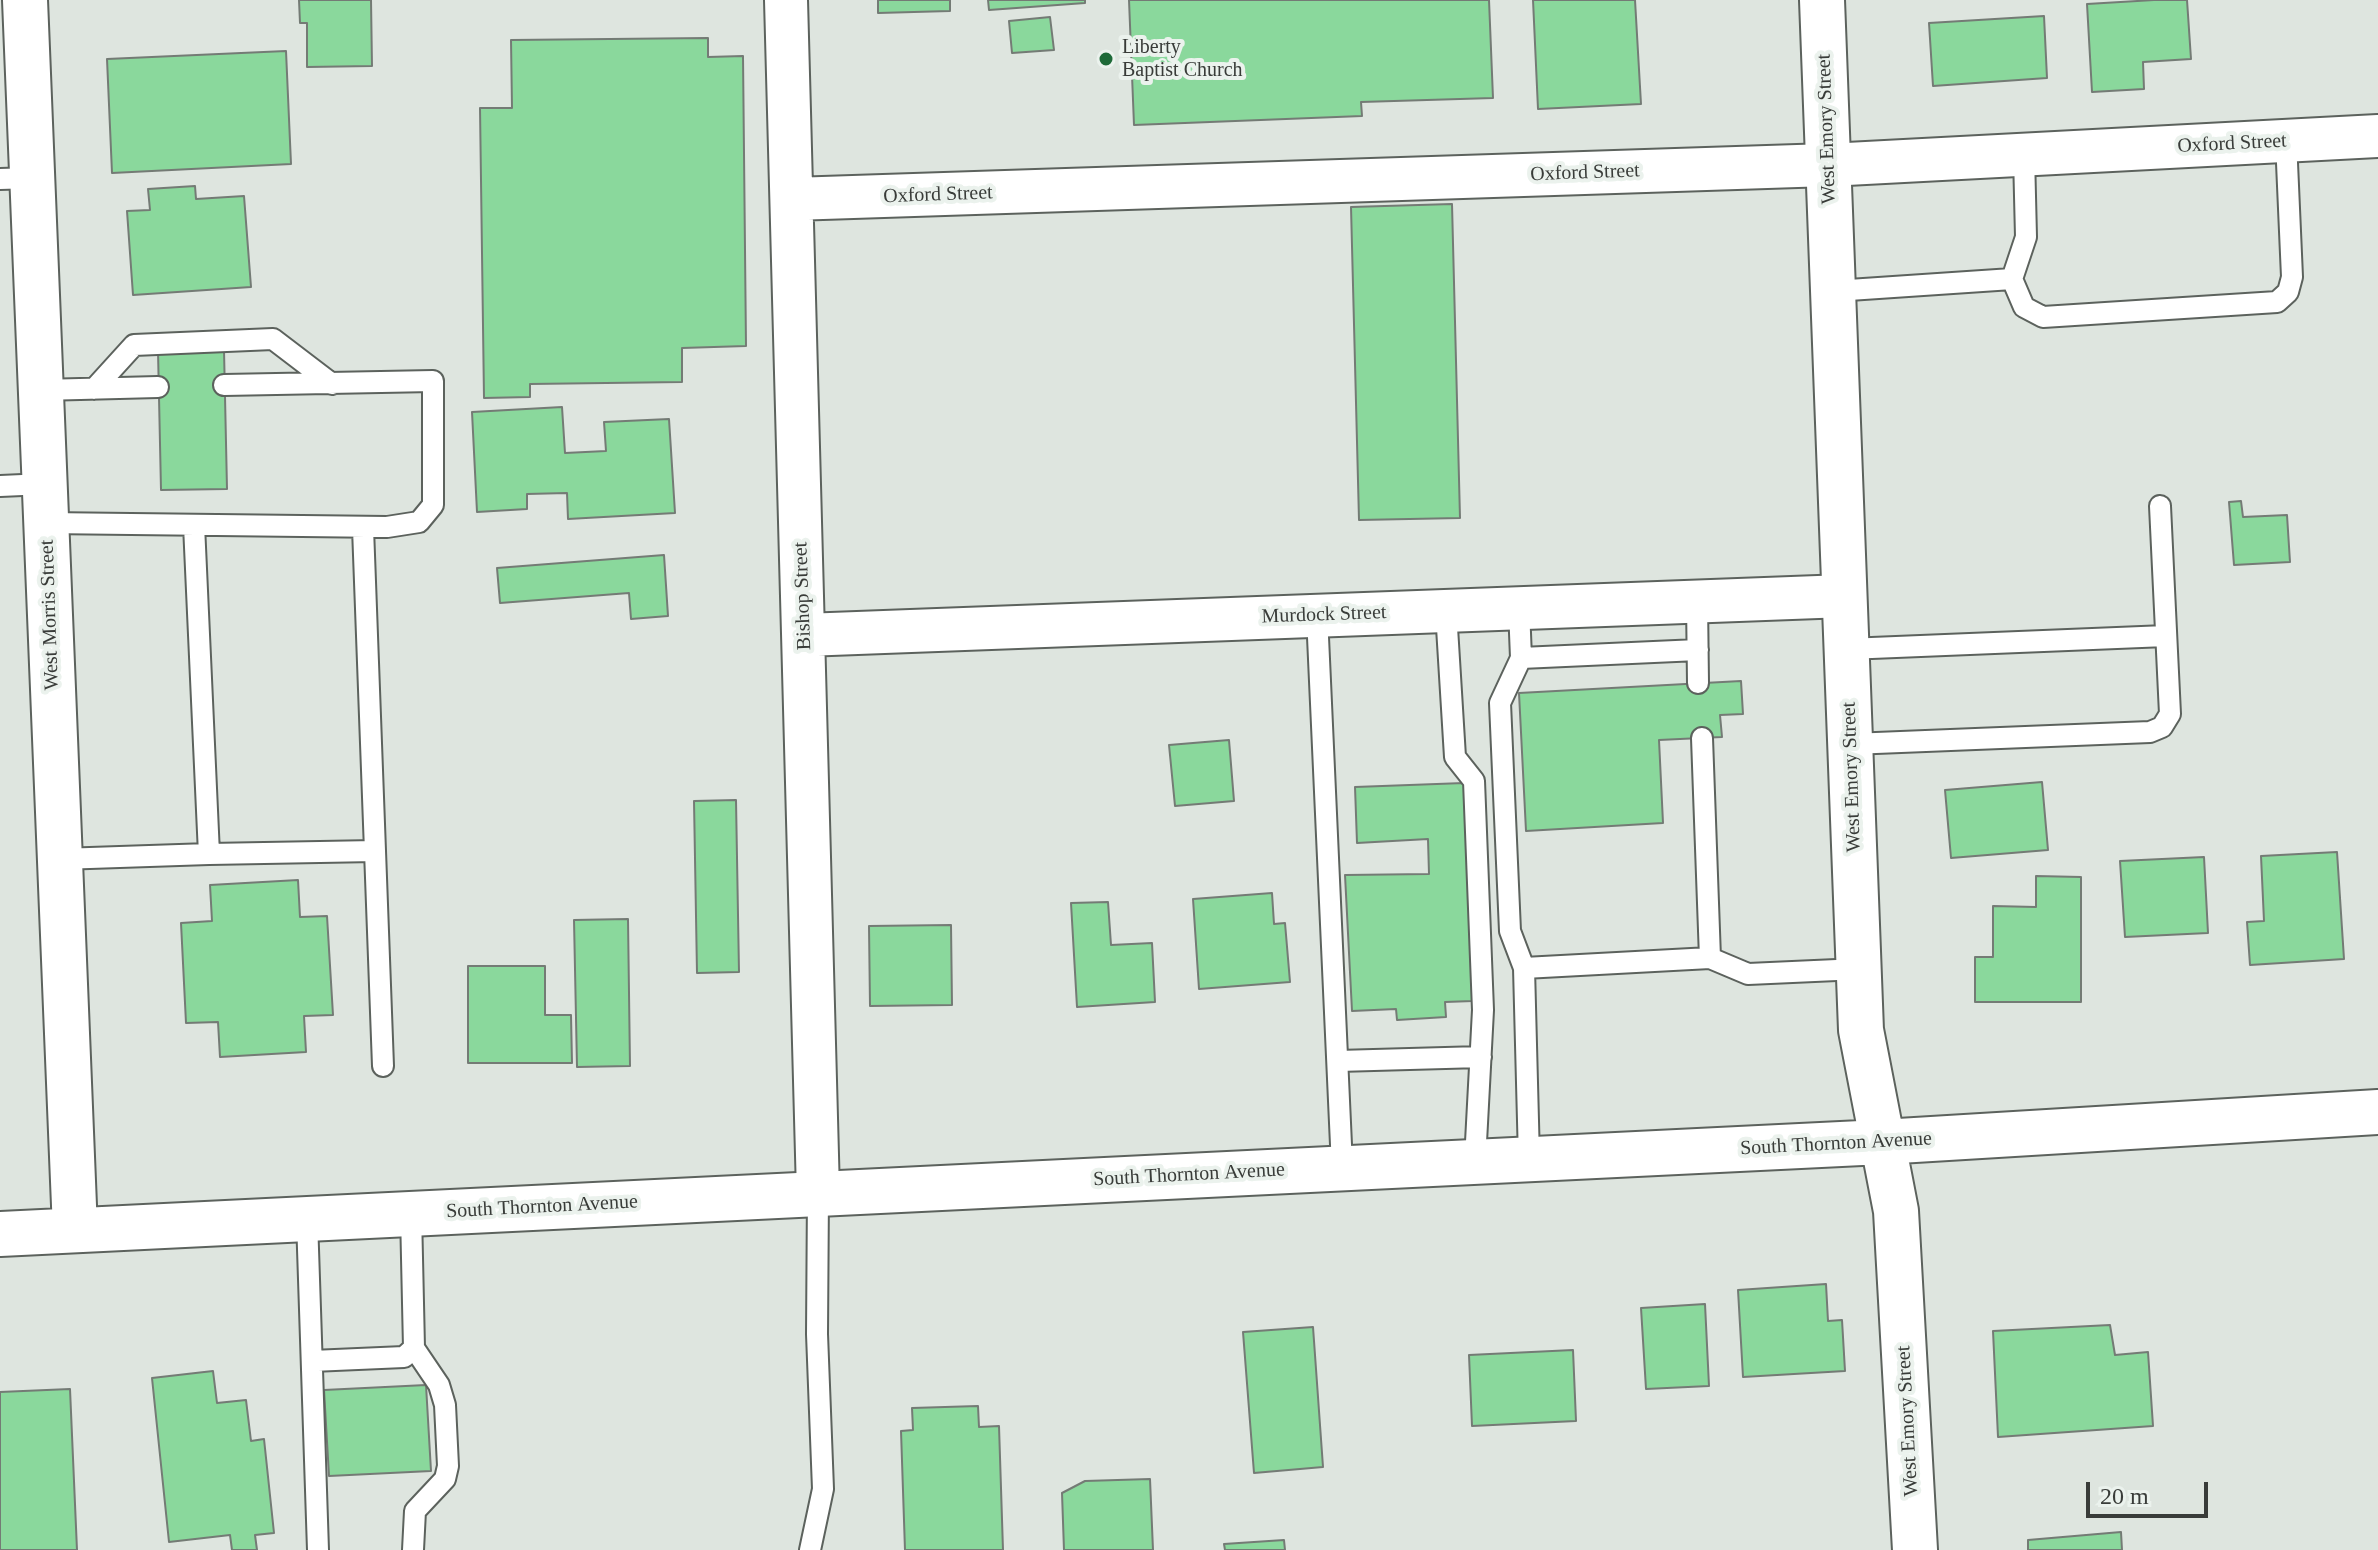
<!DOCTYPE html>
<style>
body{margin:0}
#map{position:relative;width:2378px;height:1550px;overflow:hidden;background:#dee5df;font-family:"Times New Roman",serif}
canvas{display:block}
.scale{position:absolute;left:2086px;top:1482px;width:122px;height:36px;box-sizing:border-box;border:4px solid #393c39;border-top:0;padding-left:10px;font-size:24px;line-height:28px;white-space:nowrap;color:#393c39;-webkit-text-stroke:6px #ebf2ed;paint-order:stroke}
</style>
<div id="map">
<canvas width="2378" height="1550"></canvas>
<div class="scale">20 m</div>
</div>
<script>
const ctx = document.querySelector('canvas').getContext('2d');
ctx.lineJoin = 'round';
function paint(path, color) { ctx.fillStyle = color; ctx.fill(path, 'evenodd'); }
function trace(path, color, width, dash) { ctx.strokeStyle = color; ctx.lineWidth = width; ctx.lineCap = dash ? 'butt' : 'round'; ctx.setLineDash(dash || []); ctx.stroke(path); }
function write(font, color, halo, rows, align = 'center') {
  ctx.font = font + ' "Times New Roman",serif'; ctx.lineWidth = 8; ctx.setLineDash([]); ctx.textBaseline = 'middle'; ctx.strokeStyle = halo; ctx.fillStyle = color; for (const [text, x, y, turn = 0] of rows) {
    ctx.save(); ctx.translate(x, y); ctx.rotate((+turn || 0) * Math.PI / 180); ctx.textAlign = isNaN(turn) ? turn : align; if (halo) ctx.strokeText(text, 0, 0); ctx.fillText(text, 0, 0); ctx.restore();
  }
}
const building = new Path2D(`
 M299,0H371L372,66L307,67V23H300Z
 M878,0H950V11L878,13Z
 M988,0H1085V3L989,10Z
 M1129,0H1489L1493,98L1361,102L1362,116L1134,125Z
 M1533,0H1635L1641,104L1538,109Z
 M2154,0H2187L2191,59L2143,62L2144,89L2092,92L2087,4Z
 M2044,16L2047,78L1933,86L1929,23Z
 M1050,17L1054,50L1012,53L1009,21Z
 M708,38V57L743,56L746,346L682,348V382L530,384V397L484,398L480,108H512L511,40Z
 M286,51L291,164L112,173L107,59Z
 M195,186L196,199L244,196L251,287L133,295L127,211L150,210L148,189Z
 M1452,204L1460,518L1359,520L1351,207Z
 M224,350L227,489L161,490L158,351Z
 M562,407L565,453L606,451L604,422L669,419L675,513L568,519L567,493L527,494V509L477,512L472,412Z
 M2241,501L2243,517L2287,515L2290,562L2234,565L2229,502Z
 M664,555L668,616L631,619L629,593L500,603L497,568Z
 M1741,681L1743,714L1720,715L1722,737L1659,740L1663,823L1526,831L1519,693Z
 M1229,740L1234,801L1175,806L1169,745Z
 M2042,782L2048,850L1951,858L1945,790Z
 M1464,783L1473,1001L1445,1002L1446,1017L1397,1020L1396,1009L1352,1011L1345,875L1429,874L1428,839L1357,843L1355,787Z
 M736,800L739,972L697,973L694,801Z
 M2337,852L2344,959L2250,965L2247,922L2264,921L2261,856Z
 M2204,857L2208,933L2125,937L2120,861Z
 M2036,876L2081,877V1002H1975V957H1993V906L2036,907Z
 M298,880L300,917L327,916L333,1015L304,1016L306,1052L220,1057L218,1022L186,1023L181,923L212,921L210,885Z
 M1272,893L1274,924L1285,923L1290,982L1199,989L1193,899Z
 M1108,902L1111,945L1152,943L1155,1002L1077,1007L1071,903Z
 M628,919L630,1066L577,1067L574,920Z
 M951,925L952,1005L870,1006L869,926Z
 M468,966H545V1015H571L572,1063H468Z
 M1826,1284L1828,1321L1842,1320L1845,1371L1743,1377L1738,1290Z
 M1705,1304L1709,1386L1646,1389L1641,1308Z
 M2110,1325L2115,1355L2148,1352L2153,1426L1998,1437L1993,1331Z
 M1313,1327L1323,1467L1254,1473L1243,1332Z
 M1573,1350L1576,1421L1472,1426L1469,1355Z
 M213,1371L217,1403L246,1400L251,1441L264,1439L274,1533L255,1535L257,1550H232L230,1535L169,1542L152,1378Z
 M426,1385L431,1471L329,1476L324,1390Z
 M70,1389L77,1550H0V1392Z
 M978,1406L979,1427L999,1426L1003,1550H905L901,1431L913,1430L912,1408Z
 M1150,1479L1153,1550H1064L1062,1493L1085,1481Z
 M2121,1532L2122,1550H2028V1540Z
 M1284,1540L1285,1550H1225L1224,1544Z`);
const lane = new Path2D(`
 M2024,155L2026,237L2012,279L2024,307L2043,317L2277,302L2288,292L2292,277L2286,140
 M0,179L32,178
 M1834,291L2012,279
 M94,389L134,345L273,339L332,384
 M41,390L158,387
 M0,486L45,484
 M46,523L387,527L419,522L433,505V381L224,385
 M194,525L209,854L375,851
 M363,528L383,1066
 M1697,601L1698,683
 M1519,608L1521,658L1698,650
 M1446,611L1455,757L1474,781L1483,1010L1475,1161
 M1317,615L1342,1167
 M1847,649L2166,636
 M1521,658L1500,703L1510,931L1524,968
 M1702,738L1710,958
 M1851,744L2150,732L2162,727L2170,714L2160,506
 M60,859L209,854
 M1338,1061L1481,1057
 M1529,1159L1524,968L1710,958L1748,974L1859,969
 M307,1219L318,1550
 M312,1361L404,1357L414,1348L411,1213
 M413,1550L415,1511L445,1479L448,1466L445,1405L439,1385L414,1348
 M810,1550L823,1489L817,1334L818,1192`);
const street = new Path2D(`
 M786,0L818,1192
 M792,199L1828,165L2378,136
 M804,635L1845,596`);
const secondary = new Path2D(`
 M25,0L75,1230
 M1822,0L1861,1030L1896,1211L1915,1550
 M0,1234L1882,1142L2378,1112`);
const markers = [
 [1106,59,8,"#1e6a38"]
];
const poiNames = [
 ["Liberty",1122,48],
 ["Baptist Church",1122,71]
];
const streetNames = [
 ["West Emory Street",1827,129,-92],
 ["Oxford Street",2232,144,-3],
 ["Oxford Street",1585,173,-2],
 ["Oxford Street",938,195,-2],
 ["Bishop Street",803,596,-92],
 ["West Morris Street",50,615,-92],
 ["Murdock Street",1324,615,-2],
 ["West Emory Street",1852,777,-92],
 ["South Thornton Avenue",1836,1144,-3],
 ["South Thornton Avenue",1189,1175,-3],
 ["South Thornton Avenue",542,1207,-3],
 ["West Emory Street",1908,1421,-93]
];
paint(building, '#8ad89c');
trace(building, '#747b75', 2);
trace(lane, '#5c625d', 24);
trace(street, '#5c625d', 46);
trace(secondary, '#5c625d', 48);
trace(lane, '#fff', 20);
trace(street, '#fff', 42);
trace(secondary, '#fff', 44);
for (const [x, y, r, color] of markers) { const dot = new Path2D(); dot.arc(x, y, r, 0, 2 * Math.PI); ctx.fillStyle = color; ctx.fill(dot); trace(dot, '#ebf2ed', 3); }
write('20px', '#393c39', '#ebf2ed', poiNames, 'left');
write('20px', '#393c39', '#ebf2ed', streetNames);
</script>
